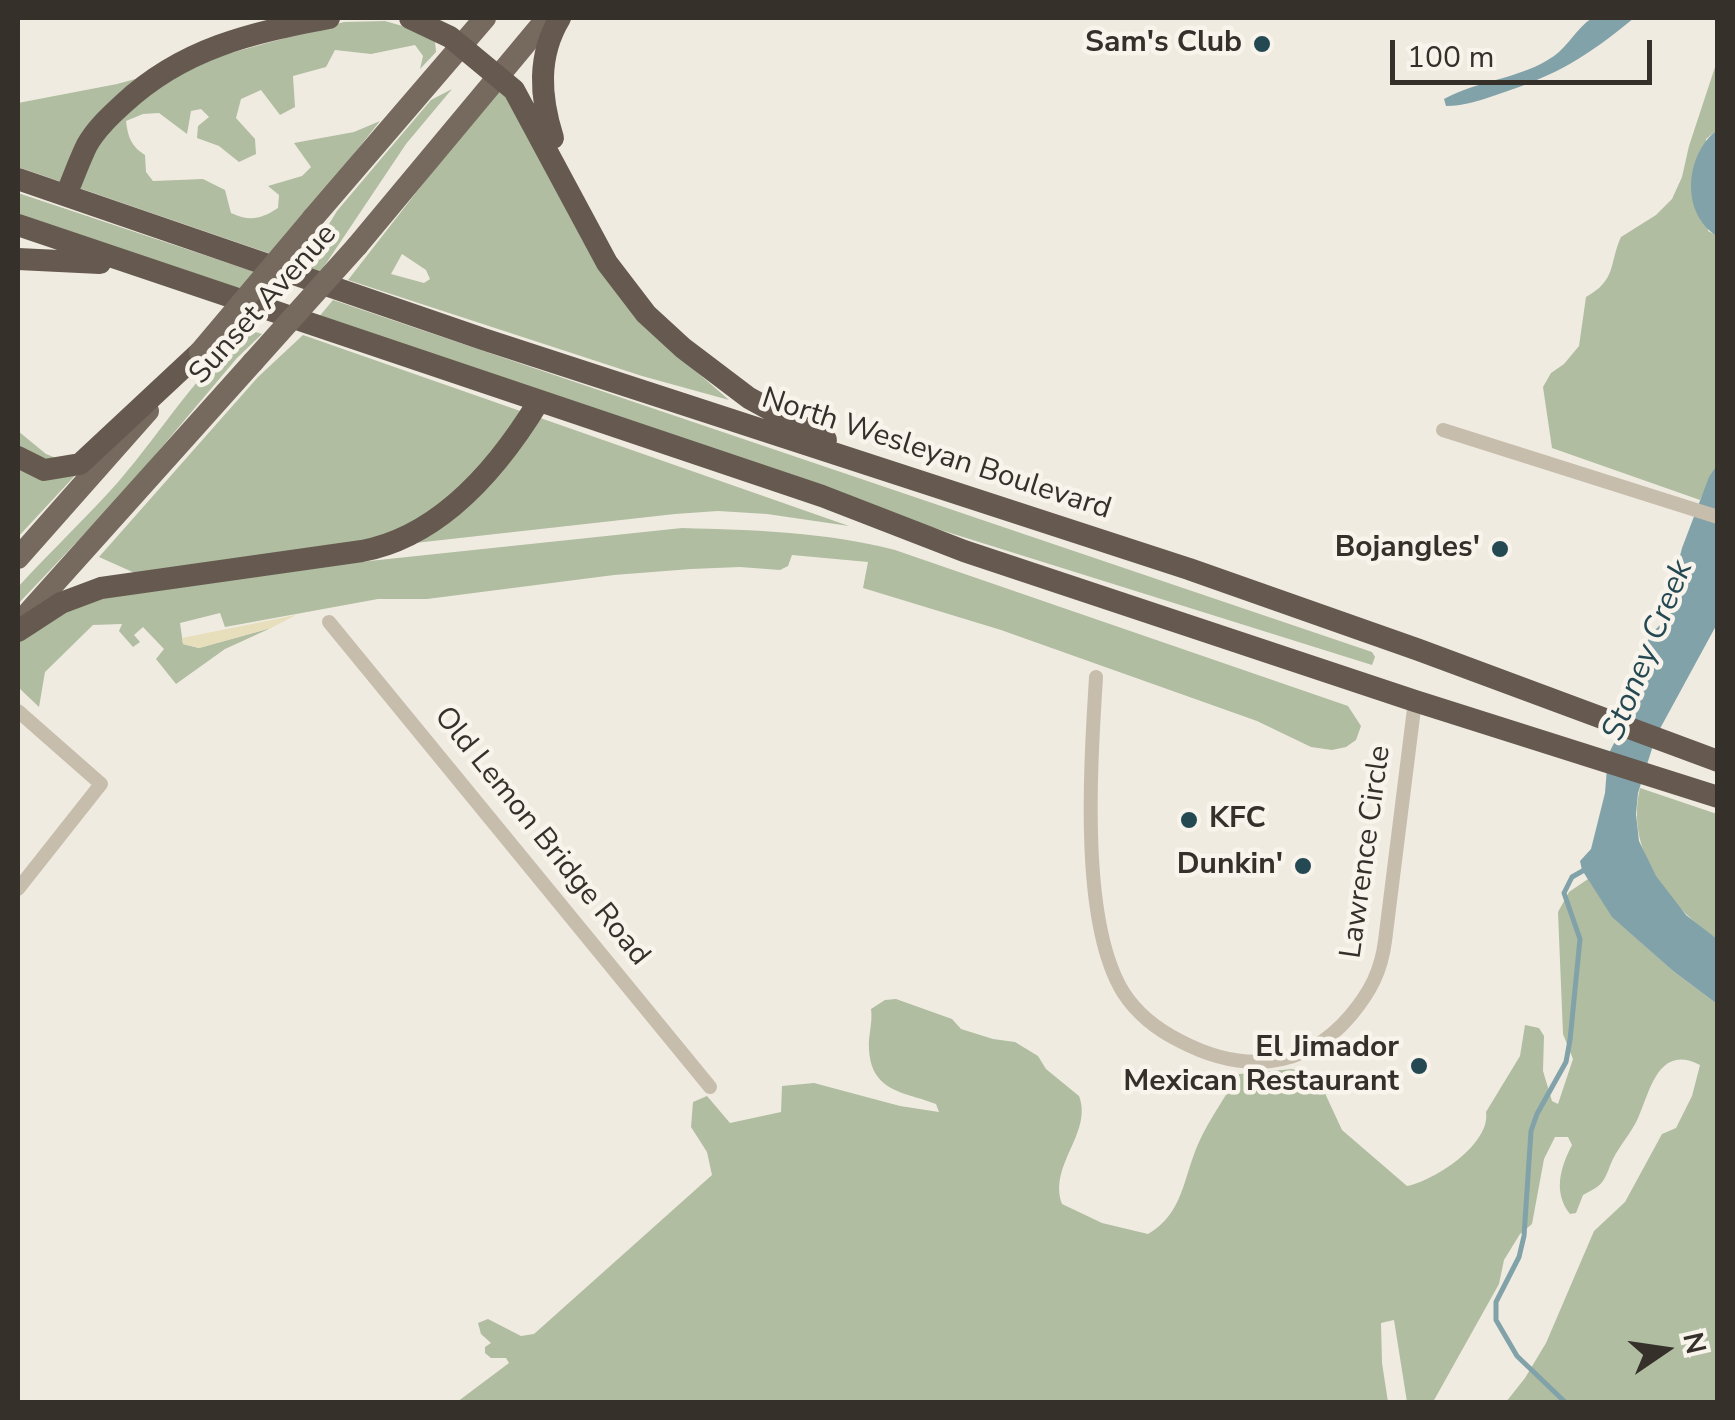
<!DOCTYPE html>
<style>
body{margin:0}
#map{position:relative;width:1735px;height:1420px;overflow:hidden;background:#f0ebe0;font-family:"Nunito Sans",sans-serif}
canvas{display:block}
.frame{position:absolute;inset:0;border:20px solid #36302b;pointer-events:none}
.north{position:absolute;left:1615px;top:1300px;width:100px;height:100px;-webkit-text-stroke:8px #f8f4ec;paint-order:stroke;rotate:77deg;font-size:28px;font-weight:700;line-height:40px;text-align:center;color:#36302b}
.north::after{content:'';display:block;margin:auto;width:35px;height:45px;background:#36302b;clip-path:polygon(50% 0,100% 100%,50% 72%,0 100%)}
.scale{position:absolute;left:1390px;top:40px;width:262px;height:45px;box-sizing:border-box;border:5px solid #36302b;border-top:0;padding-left:12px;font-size:30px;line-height:35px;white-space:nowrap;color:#36302b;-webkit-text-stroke:8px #f8f4ec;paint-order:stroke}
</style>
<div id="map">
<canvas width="1735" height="1420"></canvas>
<div class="frame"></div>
<div class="north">N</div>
<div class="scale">100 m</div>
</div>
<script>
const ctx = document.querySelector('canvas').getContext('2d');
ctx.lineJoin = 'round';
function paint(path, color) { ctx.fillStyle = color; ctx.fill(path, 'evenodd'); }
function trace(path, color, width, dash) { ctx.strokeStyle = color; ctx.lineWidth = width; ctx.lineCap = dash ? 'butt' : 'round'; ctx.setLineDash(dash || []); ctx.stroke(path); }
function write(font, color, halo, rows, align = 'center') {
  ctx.font = font + ' "Nunito Sans",sans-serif'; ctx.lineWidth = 9; ctx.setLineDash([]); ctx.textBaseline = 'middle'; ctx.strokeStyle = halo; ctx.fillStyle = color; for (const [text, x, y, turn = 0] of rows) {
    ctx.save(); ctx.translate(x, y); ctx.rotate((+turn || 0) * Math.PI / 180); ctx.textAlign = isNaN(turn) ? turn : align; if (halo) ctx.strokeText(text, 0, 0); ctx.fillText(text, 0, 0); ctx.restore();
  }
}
const green = new Path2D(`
 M385,21L423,32L435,42L436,52L420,69L423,56L415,45L371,54L335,50L326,67L293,76L295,107L280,115L261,90L241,99L236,118L255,139L256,154L239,162L219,146L197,138L198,126L209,117L201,109L191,111L187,134L159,113L143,114L126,121C128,137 131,146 145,155L146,172L153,181L203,179L225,190L231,213C250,222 261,219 278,208L279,195L268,186L302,176L311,167L294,143L354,132L380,121L274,255L18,167V103L117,84L344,22Z
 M1717,61V130L1706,139L1708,231L1718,236L1717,465L1700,500L1552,448L1543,387L1551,373L1564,364L1579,346L1586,297C1617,280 1609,263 1621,237L1656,215L1672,199L1682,177L1689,146Z
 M452,89L406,144L319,274L302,268L337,211L380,160L431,100Z
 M496,90L504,91L559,181L690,366L729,400L642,376L348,280ZM402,254L426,270L430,279L424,283L391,274Z
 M18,193L258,273L244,293L18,215Z
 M333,300L1372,652L1375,657L1372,665L912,521L318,318Z
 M249,330L262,334L237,358L124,492L18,604V587C51,551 87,517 119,481C163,430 196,373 249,330Z
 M303,335L849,526L767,514L718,511L675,514L137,574L99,557L258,377Z
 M18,431L46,454L82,468L18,537Z
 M682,528C754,530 826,532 895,550L1348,706L1361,726L1356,740L1346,747L1332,750L1311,747L1257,721L1001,630L863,588L868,562L792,555L788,566L780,570L740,567L691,569L614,575L427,599H378L225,627L220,613L180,623L183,644L199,648L271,628L225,649L176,684L156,659L164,649L143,627L134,635L140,642L133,647L119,631L122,624L93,625L45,672L39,707L18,687V640L74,606L124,591L208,578Z
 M1640,788L1717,814V939C1668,905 1625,851 1640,788Z
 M1588,879L1613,917L1673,971L1717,1004V1402H1506L1525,1378L1546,1343L1594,1231L1625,1202L1662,1134L1676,1128L1692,1096L1700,1065C1658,1043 1650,1092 1638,1118C1632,1132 1620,1145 1613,1159C1608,1169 1606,1181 1597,1187C1593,1190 1588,1192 1583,1195L1576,1213L1570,1214C1553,1193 1560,1168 1572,1145L1568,1137H1555L1544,1159L1532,1224L1520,1234L1504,1260L1499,1284L1433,1402H1407L1394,1320L1381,1323L1382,1363L1388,1402H457L509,1363L506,1358H491L485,1353V1347L491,1343L481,1334L478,1323L488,1319L521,1336L534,1334L712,1175L707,1152L691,1127L693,1102L707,1096L730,1123L781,1112L782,1086L814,1083L900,1106L939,1112L936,1104C906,1092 871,1093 869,1049C868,1035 873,1023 871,1009L885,1000L896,999L952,1019L961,1029L993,1039L1015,1042L1038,1056L1046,1069L1079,1096C1093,1133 1048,1165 1062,1204L1102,1223L1148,1234C1184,1213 1183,1177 1199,1142C1210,1118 1226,1096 1239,1074L1292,1069L1302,1072L1323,1089L1342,1130L1407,1186C1434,1181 1491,1144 1486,1112L1520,1056L1525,1025L1539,1028L1544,1036L1543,1071L1552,1101L1558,1104L1573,1059L1563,1034L1558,912L1569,892Z`);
const sand = new Path2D(`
 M296,615L271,628L199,648L183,644L182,638Z`);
const water = new Path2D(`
 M1592,18H1634C1585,58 1559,74 1499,94C1481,100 1465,106 1446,106L1444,99C1478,80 1521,79 1554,56C1568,46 1577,28 1592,18Z
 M1717,130V236C1680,213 1685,155 1717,130Z
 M1717,465V624L1656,736L1638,793L1636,814L1639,841L1656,876L1686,915L1717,939V1004L1673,971L1612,917L1582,870L1580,861L1591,849L1605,793L1608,755L1645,682L1640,654L1652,633L1663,622L1682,548L1709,477Z`);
const stream = new Path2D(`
 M1565,1402L1517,1356L1496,1320V1302L1519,1257L1524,1236L1531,1131L1537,1114L1566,1062L1570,1040L1580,939L1564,893L1572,877L1586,869`);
const minor = new Path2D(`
 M1443,430L1718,517
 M329,622L710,1087
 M1096,677C1091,761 1079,920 1123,992C1137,1014 1156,1029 1180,1041C1241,1073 1304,1071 1351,1015C1370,992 1381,972 1385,941L1415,701
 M18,711L101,784L18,889`);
const primary = new Path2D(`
 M313,218L485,18
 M357,246L547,18
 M18,558L148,411
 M18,624L253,362`);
const trunk = new Path2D(`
 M410,18L450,37L514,90L607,263L646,314L683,348L749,398L826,440
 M553,138C540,97 537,56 560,18
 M18,179L483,339L1189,569L1419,650L1718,761
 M66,195C73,179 79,161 87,145C96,129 110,116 123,104C183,48 251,33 329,18
 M18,225L822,496L964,551L1415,701L1718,797
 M18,259L100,263
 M18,457L44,470L80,464L200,352
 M18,631L61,603L101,588L362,551C442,536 499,467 539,401`);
const primaryBridge = new Path2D(`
 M200,352L313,218
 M253,362L357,246`);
const markers = [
 [1262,44,10,"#254953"],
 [1500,549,10,"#254953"],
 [1189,820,10,"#254953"],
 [1303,866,10,"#254953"],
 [1419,1066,10,"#254953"]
];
const poiNames = [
 ["Sam's Club",1242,44],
 ["Bojangles'",1480,549],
 ["KFC",1209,820,"left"],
 ["Dunkin'",1283,866],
 ["El Jimador",1399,1049],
 ["Mexican Restaurant",1399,1083]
];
const streetNames = [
 ["Sunset Avenue",264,305,-48],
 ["North Wesleyan Boulevard",936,455,18],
 ["Old Lemon Bridge Road",541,837,51],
 ["Lawrence Circle",1367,852,-82]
];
const waterNames = [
 ["Stoney Creek",1649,651,-68]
];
paint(green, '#b0bda1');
paint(sand, '#e7debb');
paint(water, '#82a2aa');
trace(stream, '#82a2aa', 5);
trace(minor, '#c7bdad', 14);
trace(primary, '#76695e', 22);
trace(trunk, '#665a50', 22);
trace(primaryBridge, '#76695e', 22);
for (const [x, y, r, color] of markers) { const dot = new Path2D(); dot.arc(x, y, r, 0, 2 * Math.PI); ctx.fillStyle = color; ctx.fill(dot); trace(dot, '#f8f4ec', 4); }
write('bold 30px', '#36302b', '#f8f4ec', poiNames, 'right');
write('30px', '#36302b', '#f8f4ec', streetNames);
write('italic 32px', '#254953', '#f8f4ec', waterNames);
</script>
